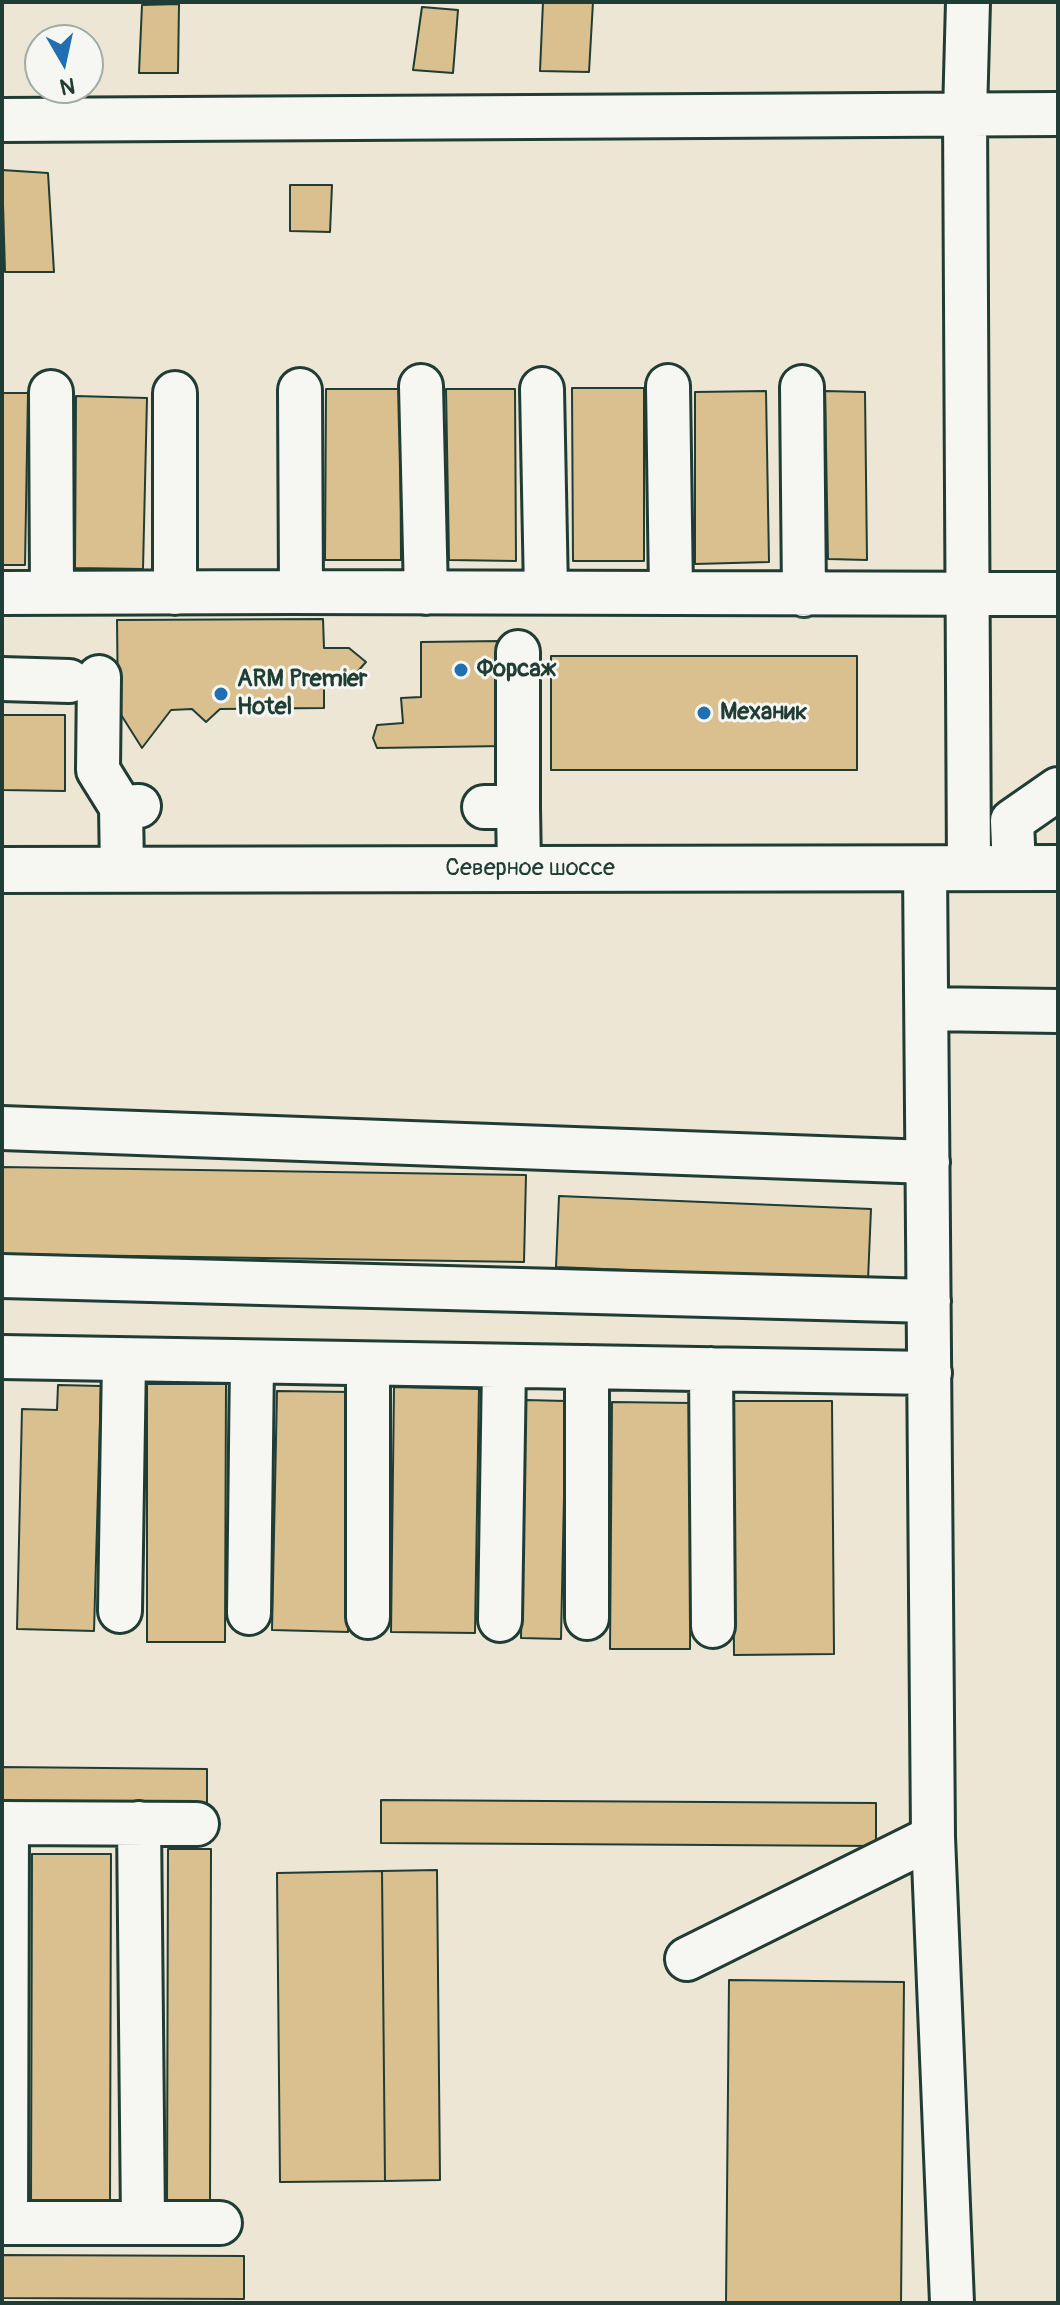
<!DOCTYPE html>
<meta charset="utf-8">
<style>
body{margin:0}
#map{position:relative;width:1060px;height:2305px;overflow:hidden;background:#eee6d4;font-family:Pangolin,sans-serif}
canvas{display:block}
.frame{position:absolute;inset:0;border:4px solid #1f3d34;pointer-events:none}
.north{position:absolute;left:24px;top:24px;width:80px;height:80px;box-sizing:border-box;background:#f6f6f2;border:2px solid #a0aca6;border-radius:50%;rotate:171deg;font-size:22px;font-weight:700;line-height:32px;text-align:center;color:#1f3d34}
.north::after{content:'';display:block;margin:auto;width:28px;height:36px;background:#1f6fb2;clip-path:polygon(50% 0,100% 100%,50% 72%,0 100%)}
</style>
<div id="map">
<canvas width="1060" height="2305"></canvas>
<div class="frame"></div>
<div class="north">N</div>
</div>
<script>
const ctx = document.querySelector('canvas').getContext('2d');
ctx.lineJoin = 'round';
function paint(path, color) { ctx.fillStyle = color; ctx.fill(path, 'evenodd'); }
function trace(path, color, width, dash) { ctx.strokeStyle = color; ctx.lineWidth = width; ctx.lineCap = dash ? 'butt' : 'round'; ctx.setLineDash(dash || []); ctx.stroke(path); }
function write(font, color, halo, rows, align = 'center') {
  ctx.font = font + ' Pangolin,sans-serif'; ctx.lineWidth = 6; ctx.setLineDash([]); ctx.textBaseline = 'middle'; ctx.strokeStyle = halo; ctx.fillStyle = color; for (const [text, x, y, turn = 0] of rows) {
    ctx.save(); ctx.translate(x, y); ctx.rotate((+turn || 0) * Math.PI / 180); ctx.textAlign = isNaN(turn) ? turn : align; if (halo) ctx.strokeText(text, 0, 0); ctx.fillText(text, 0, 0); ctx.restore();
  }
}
const building = new Path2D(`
 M543,2H593L589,72L540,71Z
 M179,4L178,73H139L142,5Z
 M422,7L458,10L453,73L413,70Z
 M2,170L48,173L54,272H5Z
 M290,185H332L330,232L290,231Z
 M572,388H644V561H573Z
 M326,389H400L401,560H325Z
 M446,389H515L516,561L449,560Z
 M766,391L769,562L695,564V392Z
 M825,391L865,392L867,560L828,559Z
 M2,393H28L25,565H2Z
 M76,396L147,398L143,569L75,568Z
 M323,619L324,648H349L366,662L350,680H324V708L220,709L206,722L192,709L171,710L142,748L118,710L117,620Z
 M502,641L503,746L377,748L373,738L377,725L403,723L401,698L421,697V642Z
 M551,656H857V770H551Z
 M2,715H65V791L2,790Z
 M2,1167L526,1175L524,1262L2,1254Z
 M559,1196L871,1209L868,1280L556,1267Z
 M147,1384H226L225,1642H147Z
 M58,1385L101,1386L94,1631L17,1629L22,1409L57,1410Z
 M394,1387L479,1389L475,1633L391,1632Z
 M277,1391L352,1392L348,1632L272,1630Z
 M525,1400L566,1401L561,1639L521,1638Z
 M732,1401H832L834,1654L734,1655Z
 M612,1402L692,1403L690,1649H610Z
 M2,1767L207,1769V1810L2,1807Z
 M381,1800L876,1803V1846L381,1843Z
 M168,1849H211L210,2205H167Z
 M32,1854H111L110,2203H31Z
 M437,1870L440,2180L385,2181L382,1871Z
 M382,1871L385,2181L280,2182L277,1873Z
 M729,1980L904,1982L901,2303H726Z
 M2,2255L244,2256V2299L2,2298Z`);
const minor = new Path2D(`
 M968,2L965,114L969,868
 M2,120L1058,114
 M421,386L426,593
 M668,386L671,591
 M802,387L804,595
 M542,389L546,591
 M300,390L301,592
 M51,392L52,593
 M175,393V593
 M2,593C354,590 706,594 1058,594
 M99,677L98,770L121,807
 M2,679L69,681
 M484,807H518L519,869
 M518,807V652
 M1014,868L1012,821L1058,789
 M122,870L121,807L139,806
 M927,1009L1058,1011
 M2,1128L928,1162
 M2,1276L929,1301
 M2,1357L930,1373
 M587,1367V1618
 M711,1369L713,1626
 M120,1611L124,1360
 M249,1613L252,1362
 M368,1617V1364
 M500,1620L504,1366
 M2,1823L197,1824
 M139,1823L143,2222
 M933,1837L952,2303
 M687,1959L933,1837L925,868
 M2,2223H220
 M6,2223L7,1823`);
const major = new Path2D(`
 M2,870L1058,868`);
const markers = [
 [461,670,8,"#1f6fb2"],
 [221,694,8,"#1f6fb2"],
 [704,713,8,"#1f6fb2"]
];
const poiNames = [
 ["Форсаж",477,670],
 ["ARM Premier",237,680],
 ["Hotel",237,708],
 ["Механик",720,713]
];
const streetNames = [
 ["Северное шоссе",530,869]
];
paint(building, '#dabf8f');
trace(building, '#1f3d34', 2);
trace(minor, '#1f3d34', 48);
trace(major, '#1f3d34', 50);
trace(minor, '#f6f6f2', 42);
trace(major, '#f6f6f2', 44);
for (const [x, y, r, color] of markers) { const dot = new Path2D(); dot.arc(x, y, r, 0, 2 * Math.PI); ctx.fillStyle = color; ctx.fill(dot); trace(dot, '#f6f6f2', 3); }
write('bold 24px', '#1f3d34', '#f6f6f2', poiNames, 'left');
write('24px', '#1f3d34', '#f6f6f2', streetNames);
</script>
